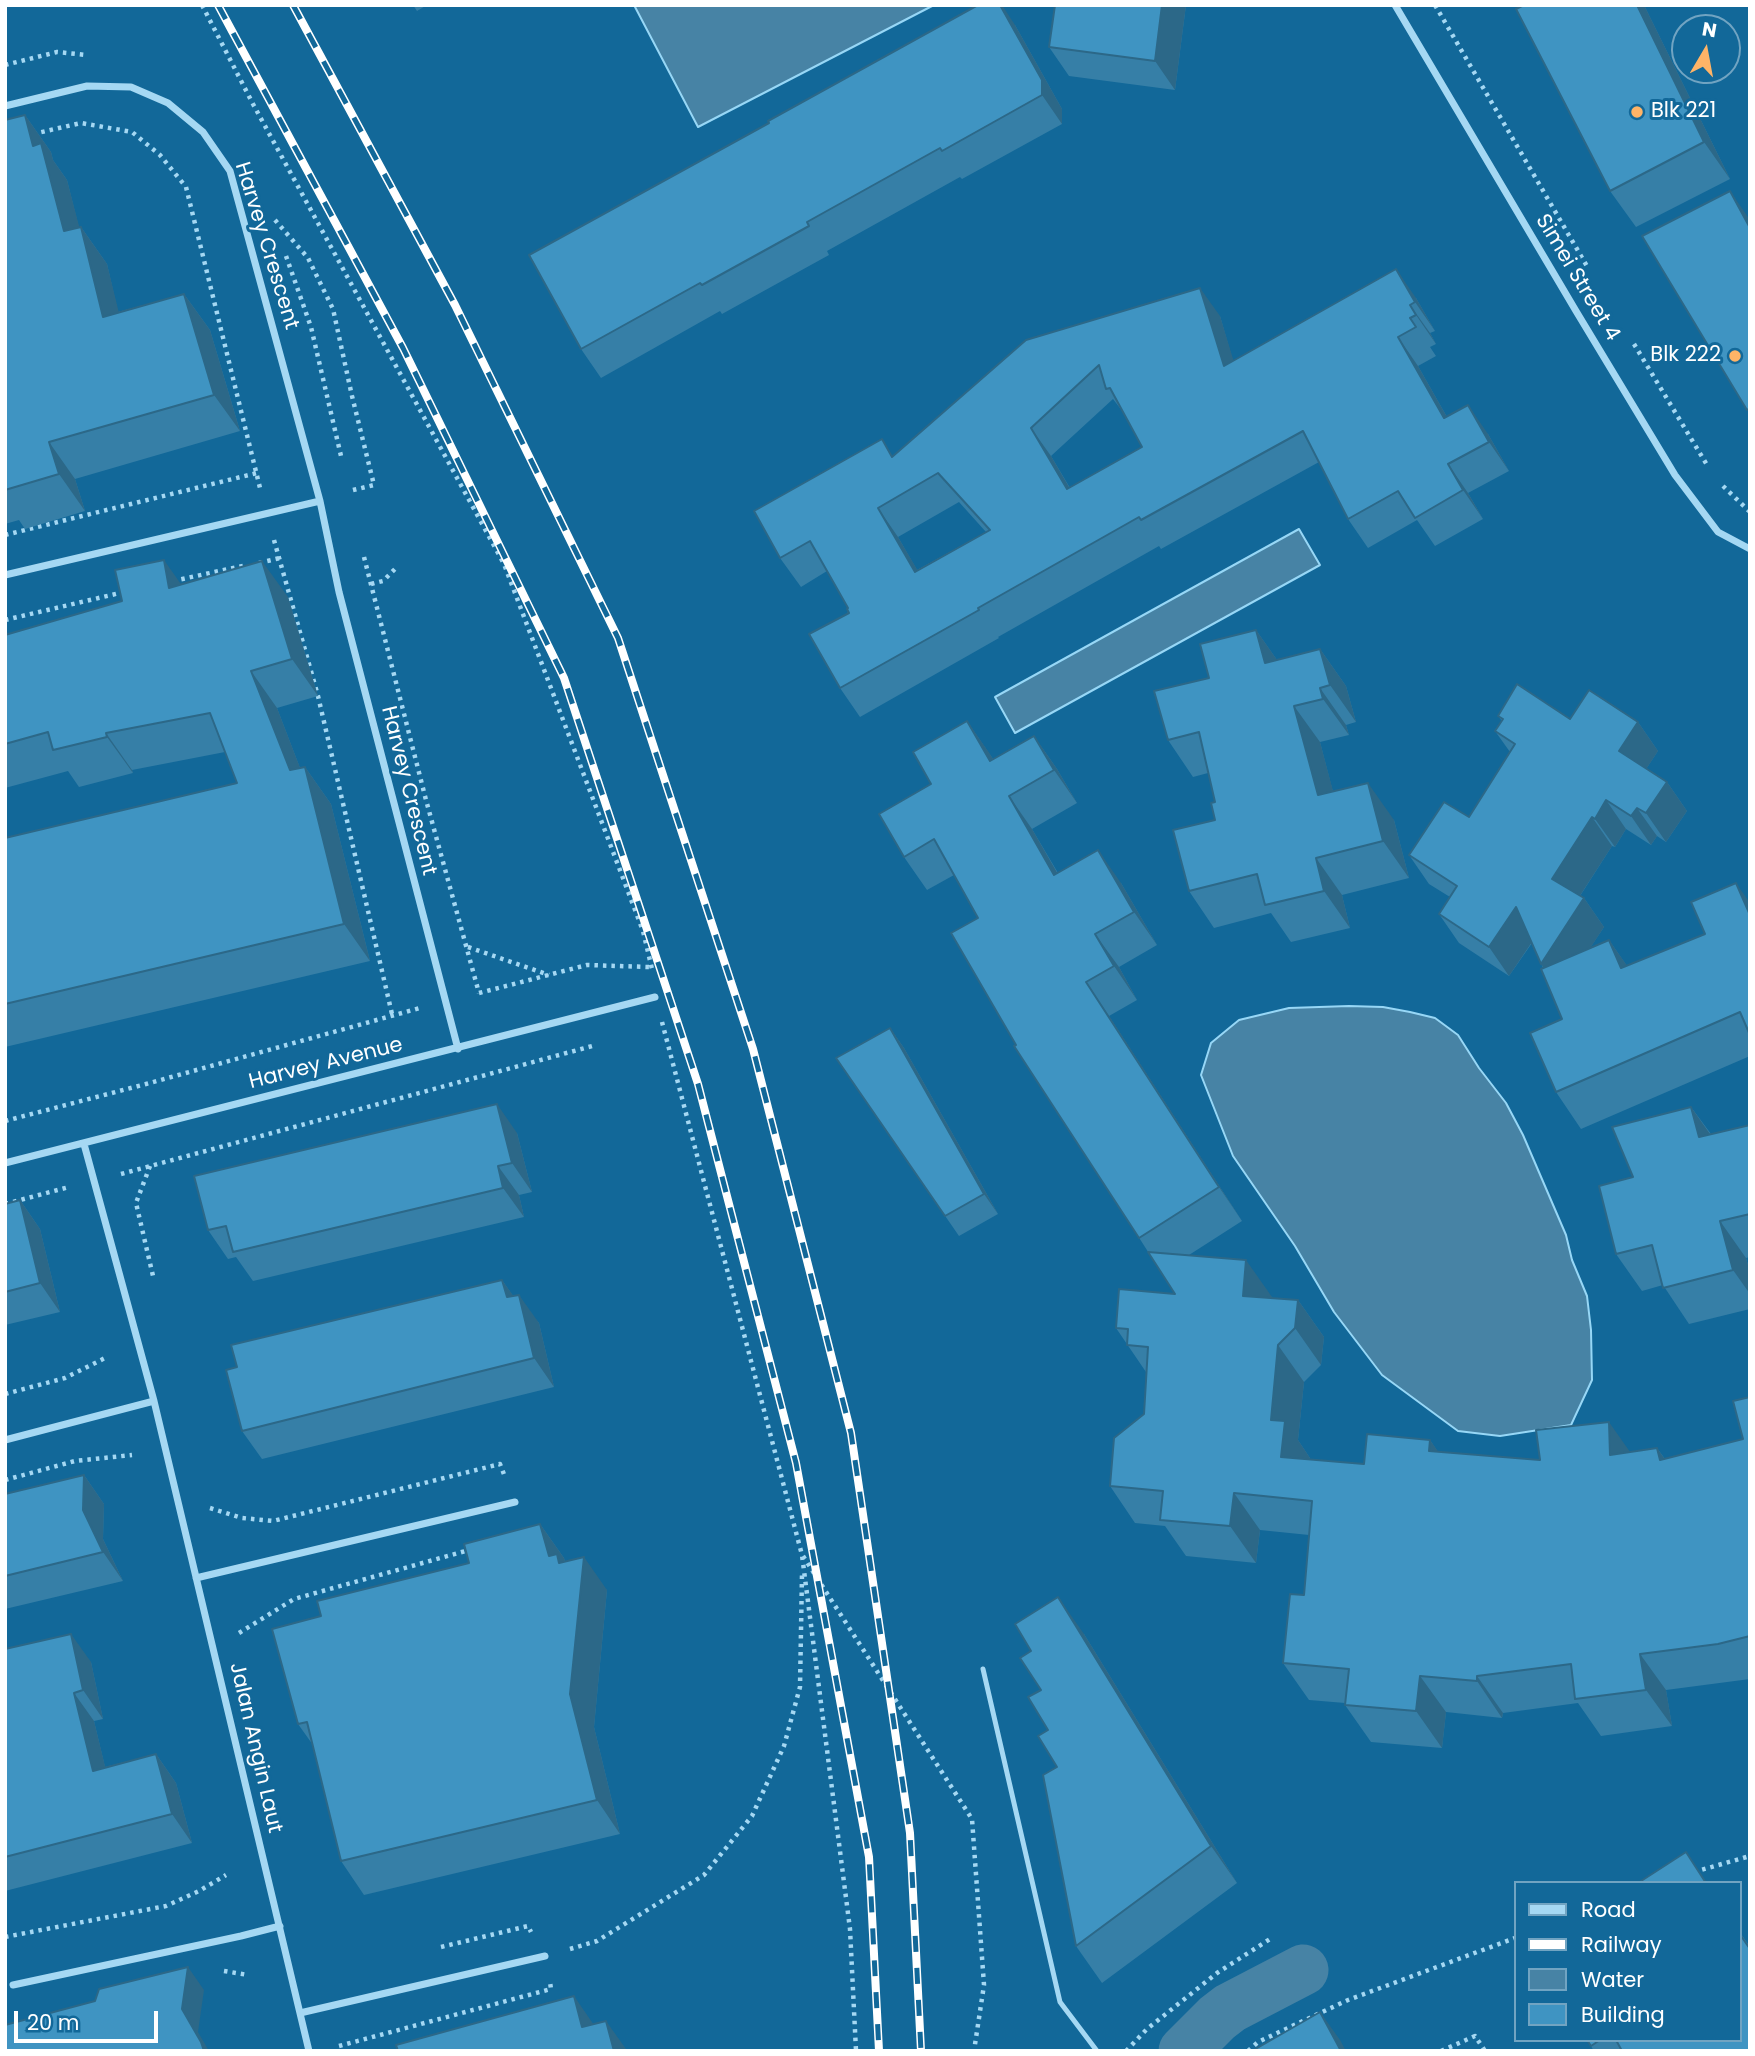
<!DOCTYPE html>
<style>
body{margin:0}
#map{position:relative;width:1755px;height:2056px;overflow:hidden;background:#126899;font-family:Poppins,sans-serif}
canvas{display:block}
.frame{position:absolute;inset:0;border:7px solid #fff;pointer-events:none}
.legend{position:absolute;left:1514px;top:1881px;width:228px;height:161px;box-sizing:border-box;background:#126899;border:2px solid #71a4c2;margin:0;padding:9px 12px;list-style:none;font-size:21px;color:#fff}
.legend li{display:flex;align-items:center;gap:14px;height:35px}
.legend b{width:35px;border:2px solid #71a4c2}
.north{position:absolute;left:1671px;top:14px;width:70px;height:70px;box-sizing:border-box;background:#126899;border:2px solid #71a4c2;border-radius:50%;rotate:10deg;font-size:19px;font-weight:700;line-height:28px;text-align:center;color:#fff}
.north::after{content:'';display:block;margin:auto;width:24px;height:32px;background:#ffb467;clip-path:polygon(50% 0,100% 100%,50% 72%,0 100%)}
.scale{position:absolute;left:14px;top:2011px;width:144px;height:32px;box-sizing:border-box;border:4px solid #fff;border-top:0;padding-left:9px;font-size:21px;line-height:24px;white-space:nowrap;color:#fff;-webkit-text-stroke:5px #126899;paint-order:stroke}
</style>
<div id="map">
<canvas width="1755" height="2056"></canvas>
<div class="frame"></div>
<ul class="legend">
<li><b style="height:9px;background:#a5d8f3"></b>Road</li>
<li><b style="height:9px;background:#fff"></b>Railway</li>
<li><b style="height:19px;background:#4783a5"></b>Water</li>
<li><b style="height:19px;background:#3f94c2"></b>Building</li>
</ul>
<div class="north">N</div>
<div class="scale">20 m</div>
</div>
<script>
const ctx = document.querySelector('canvas').getContext('2d');
ctx.lineJoin = 'round';
function paint(path, color) { ctx.fillStyle = color; ctx.fill(path, 'evenodd'); }
function trace(path, color, width, dash) { ctx.strokeStyle = color; ctx.lineWidth = width; ctx.lineCap = dash ? 'butt' : 'round'; ctx.setLineDash(dash || []); ctx.stroke(path); }
function write(font, color, halo, rows, align = 'center') {
  ctx.font = font + ' Poppins,sans-serif'; ctx.lineWidth = 6; ctx.setLineDash([]); ctx.textBaseline = 'middle'; ctx.strokeStyle = halo; ctx.fillStyle = color; for (const [text, x, y, turn = 0] of rows) {
    ctx.save(); ctx.translate(x, y); ctx.rotate((+turn || 0) * Math.PI / 180); ctx.textAlign = isNaN(turn) ? turn : align; if (halo) ctx.strokeText(text, 0, 0); ctx.fillText(text, 0, 0); ctx.restore();
  }
}
const water = new Path2D(`
 M634,5H934L698,127Z
 M1299,529L1320,565L1015,733L995,697Z
 M1349,1006L1383,1007L1410,1012L1435,1018L1458,1035L1479,1068L1506,1103L1523,1135L1566,1235L1572,1260L1587,1296L1591,1330L1592,1380L1571,1425L1500,1436L1458,1431L1382,1375L1334,1312L1295,1246L1233,1156L1201,1075L1211,1043L1239,1020L1289,1008Z`);
const canal = new Path2D(`
 M1184,2051L1217,2018L1230,2008L1303,1970`);
const path = new Path2D(`
 M202,5L253,104L504,564L643,931L652,969
 M1435,5L1588,268
 M5,65L57,52L86,55
 M33,134L81,123L132,132L160,155L186,187L260,488
 M275,220L308,258L333,309L352,396L374,485L349,491
 M286,256L311,327L341,456
 M1634,344L1707,465
 M1723,486L1750,512
 M5,535L257,473
 M274,540L318,696L392,1014
 M364,557L426,800L479,993
 M259,563L280,558
 M173,581L247,565
 M371,584L383,581L397,567
 M5,620L124,592
 M468,947L549,975
 M479,993L587,965L649,967
 M662,1022L802,1555L850,1929L856,2051
 M5,1121L146,1084L420,1008
 M150,1166L136,1203L153,1276
 M121,1174L596,1045
 M5,1204L69,1187
 M5,1394L65,1378L107,1357
 M5,1480L75,1461L132,1455
 M210,1508L242,1518L273,1521L500,1464L505,1477
 M803,1556L972,1819L984,1985L974,2051
 M239,1633L294,1599L469,1550
 M1694,1872L1750,1856
 M5,1937L166,1906L199,1891L226,1875
 M441,1947L528,1926L531,1932
 M570,1949L597,1941L704,1875L752,1816L784,1746L800,1687L802,1574
 M224,1971L248,1975
 M339,2046L551,1989L550,1982
 M1126,2051L1147,2029L1217,1973L1270,1939
 M1248,2051L1258,2042L1348,2000L1515,1938
 M1441,2051L1475,2036L1485,2051`);
const lane = new Path2D(`
 M983,1669L1060,2002L1097,2051`);
const street = new Path2D(`
 M1395,5L1576,311L1675,475L1718,532L1750,549
 M5,106L87,86L131,87L168,103L203,132L230,171L320,501L339,592L458,1049
 M5,575L320,501
 M84,1144L154,1401L309,2051
 M5,1163L655,997
 M5,1440L154,1401
 M196,1578L515,1502
 M13,1985L241,1936L280,1926
 M300,2013L545,1956`);
const rail = new Path2D(`
 M218,5L403,348L564,678L698,1084L796,1463L869,1857L879,2051
 M293,5L455,305L618,638L753,1049L851,1433L910,1833L921,2051`);
const wall = new Path2D(`
 M413,5H427L417,11Z
 M1055,5H1186L1175,90L1069,76L1049,47Z
 M1524,5H1644L1730,179L1636,227L1610,191Z
 M1015,25L1062,109V124L962,179L960,177L827,251L829,255L722,314L720,311L601,378L581,349Z
 M25,115L51,152L53,160L67,180L79,228L81,227L107,264L118,312L184,294L210,330L240,431L75,479L85,511L25,529L19,520L5,524V120Z
 M1416,298L1435,331L1430,333L1436,344L1430,347L1436,356L1418,366L1447,417L1488,434L1509,471L1468,493L1483,519L1435,546L1417,520L1368,548L1348,519L1319,462L1161,549L1159,546L998,637L999,638L860,717L840,688L848,608L827,571L801,587L780,558L893,456L1026,340L1220,316L1233,361ZM1113,399L1126,416L1142,447L1070,488L1051,456ZM959,502L986,532L917,570L898,537Z
 M181,584L288,597L318,696L277,708L300,768L305,767L331,804L370,961L5,1047V838L237,783L225,752L132,770L133,773L79,787L68,771L5,788V629L8,634Z
 M1256,630L1277,660L1320,649L1346,686L1356,722L1346,725L1349,735L1320,742L1333,792L1394,820L1409,878L1342,895L1350,928L1291,942L1271,913L1214,928L1189,891L1215,820V802L1208,773L1193,777L1168,740L1209,678Z
 M1498,716L1638,722L1658,751L1646,769L1667,782L1687,811L1666,842L1657,836L1651,845L1626,829L1615,847L1612,846L1580,896L1584,898L1604,927L1590,948L1609,940L1627,966L1705,934L1750,903V1056L1581,1129L1556,1092L1562,1019L1543,968L1532,943L1509,976L1459,943L1439,914L1450,897L1429,884L1409,855L1469,817L1510,752L1495,731L1502,721Z
 M967,721L993,759L1034,736L1057,769L1077,803L1032,829L1058,873L1121,883L1157,945L1119,967L1137,1000L1109,1016L1242,1221L1189,1255L1272,1297V1298L1298,1300L1324,1337L1321,1365L1304,1382L1298,1440L1310,1458V1460L1364,1464L1430,1440L1438,1452L1540,1460L1630,1452L1657,1448L1665,1459L1743,1439L1750,1397V1679L1666,1690L1672,1726L1601,1736L1578,1703L1503,1713L1502,1718L1446,1712L1442,1748L1371,1742L1345,1705V1703L1309,1700L1283,1663L1304,1595L1309,1535L1260,1530L1256,1563L1186,1556L1165,1526L1135,1523L1110,1486L1144,1414L1146,1372L1116,1328L1175,1294L1016,1045L978,918L954,875L927,890L904,857Z
 M890,1028L904,1048L998,1214L959,1236L836,1058Z
 M1691,1107L1711,1134L1750,1125V1257L1746,1258L1750,1272V1309L1689,1324L1663,1285L1642,1291L1616,1254L1633,1177Z
 M517,1133L532,1192L519,1195L524,1217L253,1281L236,1257L228,1259L208,1230Z
 M20,1200L40,1229L60,1312L5,1325V1204Z
 M502,1280L513,1296L539,1323L554,1387L262,1459L242,1431L237,1367Z
 M84,1475L104,1504L103,1539L123,1581L5,1609V1494Z
 M540,1524L564,1558L565,1562L607,1590L594,1727L620,1834L364,1895L341,1861L313,1745L298,1724L321,1616L469,1563Z
 M1084,1634L1237,1883L1102,1983L1076,1946L1057,1767L1048,1730Z
 M5,1649L91,1662L103,1719L94,1721L105,1767L156,1754L176,1783L192,1843L5,1891Z
 M1739,1931L1750,1947V2051H1594L1587,2040H1739Z`);
const shadedWall = new Path2D(`
 M1000,5H1002L1015,25L1062,109V124L1042,95Z
 M1162,5H1186L1175,90L1155,61Z
 M1637,5H1644L1730,179L1704,142Z
 M25,115L51,152L53,160L67,180L90,268L64,231L33,146Z
 M1730,191L1750,220V228Z
 M81,227L107,264L129,354L103,317Z
 M1396,269L1416,298L1435,331L1415,302Z
 M1200,288L1220,316L1244,395L1224,366Z
 M184,294L210,330L240,431L214,395Z
 M1410,305L1430,333L1436,344L1416,315Z
 M1398,337L1418,366L1464,447L1444,418Z
 M1468,405L1488,434L1509,471L1489,442Z
 M1031,428L1051,456L1087,518L1067,489Z
 M49,442L75,479L85,511L59,474Z
 M1448,464L1468,493L1483,519L1463,490Z
 M878,508L898,537L935,600L915,572Z
 M164,560L190,597L169,588Z
 M262,561L288,597L318,696L292,659Z
 M1256,630L1282,667L1265,663Z
 M1320,649L1346,686L1356,722L1330,685Z
 M251,671L277,708L314,804L305,767L331,804L370,961L344,924L290,770Z
 M1320,688L1346,725L1349,735L1323,699Z
 M1294,706L1320,742L1344,832L1318,795Z
 M967,721L990,754L1013,794L990,761Z
 M1638,722L1658,751L1639,780L1619,751Z
 M106,733L132,770L133,773L107,737Z
 M1034,736L1057,769L1077,803L1054,770Z
 M1667,782L1687,811L1666,842L1646,813Z
 M1368,783L1394,820L1409,878L1383,841Z
 M1009,796L1032,829L1078,909L1054,875Z
 M1606,800L1626,829L1615,847L1595,819Z
 M1637,808L1657,836L1651,845L1631,816Z
 M1592,817L1612,846L1572,908L1552,879Z
 M1098,850L1121,883L1157,945L1134,912Z
 M1316,858L1342,895L1350,928L1324,891Z
 M1736,883L1750,903V915Z
 M1584,898L1604,927L1561,993L1541,964Z
 M1516,907L1536,936L1509,976L1489,947Z
 M1095,934L1119,967L1137,1000L1114,966Z
 M1609,940L1635,977L1621,968Z
 M1086,982L1109,1016L1242,1221L1219,1187Z
 M890,1028L904,1048L998,1214L984,1194Z
 M497,1104L517,1133L532,1192L512,1163Z
 M1691,1107L1717,1144L1699,1137Z
 M498,1166L519,1195L524,1217L503,1188Z
 M20,1200L40,1229L60,1312L40,1283Z
 M1720,1221L1746,1258L1750,1272V1294L1733,1270Z
 M1246,1260L1272,1297L1268,1333L1243,1296Z
 M502,1280L522,1308L519,1295L539,1323L554,1387L534,1358L507,1297Z
 M1298,1300L1324,1337L1321,1365L1295,1328Z
 M1278,1345L1304,1382L1298,1440L1310,1458L1307,1494L1281,1457L1271,1420Z
 M1609,1422L1635,1459L1610,1455Z
 M1430,1440L1456,1477L1429,1451Z
 M1657,1448L1683,1485L1660,1460Z
 M84,1475L104,1504L103,1539L123,1581L103,1552L83,1510Z
 M1234,1493L1260,1530L1256,1563L1230,1526Z
 M540,1524L564,1558L567,1569L584,1557L607,1590L594,1727L620,1834L597,1800L570,1694L549,1556Z
 M1058,1597L1084,1634L1237,1883L1211,1846Z
 M71,1634L91,1662L103,1719L83,1690Z
 M1640,1654L1666,1690L1672,1726L1646,1690Z
 M1420,1676L1446,1712L1442,1748L1416,1711Z
 M1477,1676L1503,1713L1502,1718L1477,1681Z
 M74,1693L94,1721L113,1799L93,1771Z
 M156,1754L176,1783L192,1843L172,1814Z
 M188,1967L204,1990L198,2032L209,2051H204L182,2009Z
 M574,1996L594,2025L582,2027Z
 M1320,2012L1340,2040L1346,2051H1341Z
 M606,2021L626,2049V2051H614Z`);
const building = new Path2D(`
 M978,5H1000L1042,80V95L942,151L940,148L807,222L809,226L702,285L700,283L581,349L529,255L769,123L768,121Z
 M1055,5H1162L1155,61L1049,47Z
 M1524,5H1637L1704,142L1610,191L1516,9Z
 M25,115L33,146L41,143L64,231L81,227L103,317L184,294L214,395L49,442L59,474L5,490V120Z
 M1730,191L1750,228V408L1747,410L1642,236Z
 M1396,269L1415,302L1410,305L1416,315L1410,318L1416,327L1398,337L1444,418L1468,405L1489,442L1448,464L1463,490L1415,518L1398,491L1348,519L1303,431L1141,520L1139,517L978,608L979,610L840,688L809,634L849,613L847,609L848,608L810,541L780,558L754,511L882,439L892,457L1026,340L1200,288L1224,366ZM1099,365L1106,389L1110,388L1142,447L1067,489L1031,428ZM938,473L990,530L915,572L878,508Z
 M164,560L169,588L262,561L292,659L251,671L290,770L305,767L344,924L5,1004V838L237,783L210,713L106,733L107,737L53,750L48,732L5,744V635L122,601L115,570Z
 M1256,630L1265,663L1320,649L1330,685L1320,688L1323,699L1294,706L1318,795L1368,783L1383,841L1316,858L1324,891L1265,905L1257,874L1189,891L1173,830L1215,820L1211,803L1215,802L1199,732L1168,740L1154,691L1209,678L1200,644Z
 M1517,684L1570,719L1589,690L1638,722L1619,751L1667,782L1646,813L1637,808L1631,816L1606,800L1595,819L1592,817L1552,879L1584,898L1541,964L1516,907L1489,947L1439,914L1457,886L1409,855L1444,802L1469,817L1515,744L1495,731L1503,719L1498,716Z
 M967,721L990,761L1034,736L1054,770L1009,796L1054,875L1098,850L1134,912L1095,934L1114,966L1086,982L1219,1187L1139,1238L1014,1046L1016,1045L951,933L978,918L934,839L904,857L879,814L931,784L913,752Z
 M1736,883L1750,915V1035L1740,1012L1556,1092L1530,1033L1562,1019L1541,969L1609,940L1621,968L1705,934L1691,902Z
 M890,1028L984,1194L945,1216L836,1058Z
 M497,1104L512,1163L498,1166L503,1188L233,1252L226,1226L208,1230L194,1176Z
 M1691,1107L1699,1137L1750,1125V1214L1720,1221L1733,1270L1663,1288L1652,1245L1616,1254L1599,1186L1633,1177L1612,1127Z
 M20,1200L40,1283L5,1292V1204Z
 M1148,1252L1246,1260L1243,1296L1298,1300L1295,1328L1278,1345L1271,1420L1285,1421L1281,1457L1364,1464L1367,1434L1430,1440L1429,1451L1540,1460L1536,1430L1609,1422L1610,1455L1657,1448L1660,1460L1743,1439L1733,1401L1750,1397V1636L1718,1644L1640,1654L1646,1690L1575,1699L1571,1664L1477,1676V1681L1420,1676L1416,1711L1345,1705L1349,1669L1283,1663L1290,1594L1304,1595L1312,1501L1234,1493L1230,1526L1160,1520L1163,1491L1110,1486L1114,1438L1144,1414L1148,1347L1127,1345L1128,1329L1116,1328L1119,1289L1175,1294Z
 M502,1280L507,1297L519,1295L534,1358L242,1431L226,1370L237,1367L231,1345Z
 M84,1475L83,1510L103,1552L5,1576V1494Z
 M540,1524L549,1556L557,1554L559,1563L584,1557L570,1694L597,1800L341,1861L307,1722L298,1724L272,1629L321,1616L317,1601L469,1563L464,1544Z
 M1058,1597L1211,1846L1076,1946L1043,1775L1057,1767L1038,1736L1048,1730L1028,1697L1041,1690L1020,1658L1031,1651L1015,1624Z
 M71,1634L83,1690L74,1693L93,1771L156,1754L172,1814L5,1857V1649Z
 M1686,1852L1706,1883H1638Z
 M1739,1933L1750,1949V2051H1622L1616,2040H1739Z
 M188,1967L182,2009L201,2042L204,2051H5V2025L95,2001L99,1989Z
 M574,1996L582,2027L606,2021L614,2051H398L396,2045Z
 M1320,2012L1341,2051H1252Z
 M1587,2040H1600L1591,2046Z`);
const markers = [
 [1637,112,7,"#ffb467"],
 [1735,356,7,"#ffb467"]
];
const poiNames = [
 ["Blk 221",1651,112],
 ["Blk 222",1721,356,"right"]
];
const streetNames = [
 ["Harvey Crescent",266,246,73],
 ["Simei Street 4",1577,278,59],
 ["Harvey Crescent",408,791,76],
 ["Harvey Avenue",326,1064,-14],
 ["Jalan Angin Laut",255,1748,77]
];
paint(water, '#4783a5');
trace(water, '#97d7f6', 2);
trace(canal, '#4783a5', 51);
trace(path, '#a5d8f3', 4.5, [3.5, 5]);
trace(lane, '#a5d8f3', 5);
trace(street, '#a5d8f3', 7);
trace(rail, '#fff', 8);
trace(rail, '#126899', 5, [16]);
paint(wall, '#367fa7');
paint(shadedWall, '#2c6888');
paint(building, '#3f94c2');
trace(building, '#2c6888', 2);
for (const [x, y, r, color] of markers) { const dot = new Path2D(); dot.arc(x, y, r, 0, 2 * Math.PI); ctx.fillStyle = color; ctx.fill(dot); trace(dot, '#126899', 2.5); }
write('21px', '#fff', '#126899', poiNames, 'left');
write('21px', '#fff', '#126899', streetNames);
</script>
